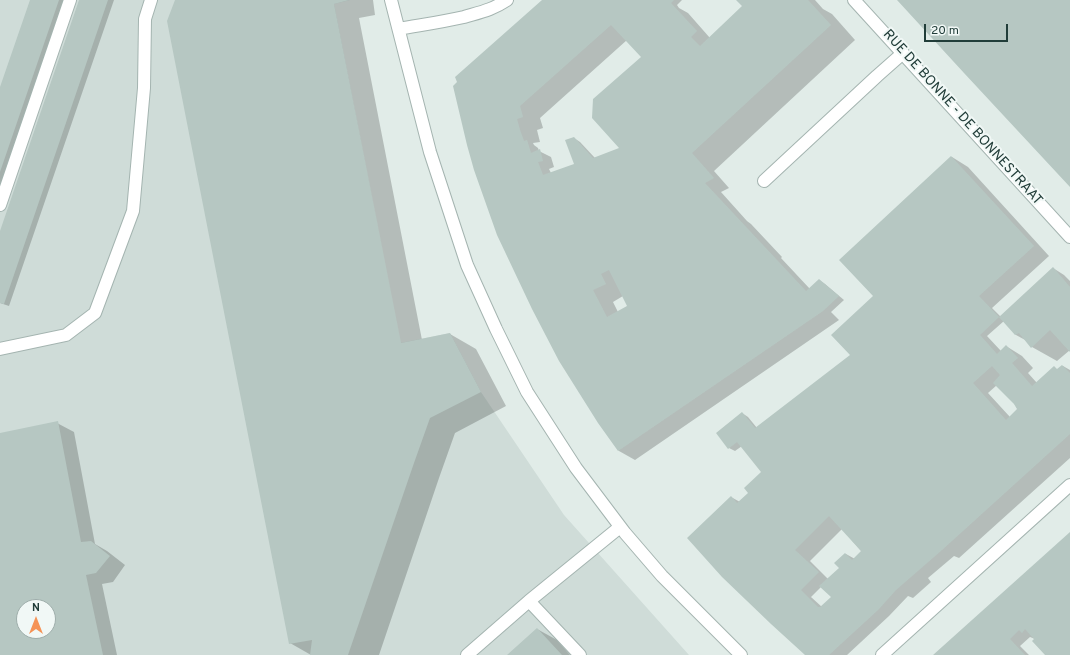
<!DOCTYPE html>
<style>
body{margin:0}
#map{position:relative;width:1070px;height:655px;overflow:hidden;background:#e1ece8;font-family:Overpass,sans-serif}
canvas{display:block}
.north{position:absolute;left:16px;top:599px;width:40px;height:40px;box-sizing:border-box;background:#f1f8f6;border:1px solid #9eadaa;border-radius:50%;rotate:0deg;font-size:11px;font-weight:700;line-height:16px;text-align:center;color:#213d39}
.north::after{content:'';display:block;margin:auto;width:14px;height:18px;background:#f59356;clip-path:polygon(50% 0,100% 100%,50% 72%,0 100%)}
.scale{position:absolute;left:924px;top:24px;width:84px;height:18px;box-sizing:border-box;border:2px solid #213d39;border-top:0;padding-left:5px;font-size:12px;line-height:14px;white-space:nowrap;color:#213d39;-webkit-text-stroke:3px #f1f8f6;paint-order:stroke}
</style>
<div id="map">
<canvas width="1070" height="655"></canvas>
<div class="north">N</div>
<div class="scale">20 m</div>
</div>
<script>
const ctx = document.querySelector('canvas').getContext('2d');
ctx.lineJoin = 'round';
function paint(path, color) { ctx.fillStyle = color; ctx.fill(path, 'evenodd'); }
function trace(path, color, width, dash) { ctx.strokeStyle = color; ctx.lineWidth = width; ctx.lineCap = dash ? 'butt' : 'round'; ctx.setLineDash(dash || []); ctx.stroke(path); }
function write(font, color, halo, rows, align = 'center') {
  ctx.font = font + ' Overpass,sans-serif'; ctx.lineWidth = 4; ctx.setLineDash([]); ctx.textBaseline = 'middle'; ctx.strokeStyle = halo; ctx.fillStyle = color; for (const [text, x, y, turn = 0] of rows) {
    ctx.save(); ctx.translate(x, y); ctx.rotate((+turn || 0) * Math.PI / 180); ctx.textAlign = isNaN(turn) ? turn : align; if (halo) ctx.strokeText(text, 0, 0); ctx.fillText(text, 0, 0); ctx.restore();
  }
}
const built = new Path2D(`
 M0,0H350L334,4L400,343L450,333L481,392L564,515L689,655H0ZM24,607H48V631H24Z`);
const shadow = new Path2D(`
 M31,0H66L0,192V91Z
 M80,0H114L9,306L0,303V234Z
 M176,0H373L375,15L359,18L422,340L450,334L476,349L506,406L455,433L439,478L379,655H311L290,643Z
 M543,0H682L677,5L679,8L688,13L710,38L744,6L737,0H815L823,9L832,14L855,40L714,171L729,188L721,192L747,221L751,224L782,257L781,258L810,289L819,280L825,284L844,300L831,312L839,320L635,460L619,451L484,195ZM627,40L642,57L621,149L595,158L580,142L574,138L576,165L551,173L549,169L554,167L551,157L539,151L538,148L534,145L533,143L540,142L537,130L543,128L540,118ZM623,296L628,306L618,312L613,302Z
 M952,157L968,167L1049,256L992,308L1001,317L1053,268L1064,275L1070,281V350L1057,361L1032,347L1027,341L1016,335L1004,321L987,336L1001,351L1006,346L1022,356L1033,368L1028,373L1037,383L1063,366L1070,370V458L959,558L954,556L928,578L931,582L913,598L908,596L889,616L847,655H807L731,497L740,502L749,493L762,472L742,446L735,451L729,448L718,433L742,413L748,417L757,428L850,357L875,296ZM997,385L1014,403L1018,410L1010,417L988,393ZM842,529L862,552L855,559L846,554L841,568L828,579L810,561ZM821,587L832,597L822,607L811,597Z
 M57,423L74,432L95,544L107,551L125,565L113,582L102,584L117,655H0V434ZM24,607H48V631H24Z
 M1070,534V655H1046L1035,639L1030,637L1020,646L1029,655H935Z
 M537,629L557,640L570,655H509Z`);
const building = new Path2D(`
 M30,0H59L0,172V87Z
 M79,0H108L4,304L0,303V231Z
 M175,0H349L334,4L401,343L450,333L481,392L430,418L414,463L348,655H310L312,640L289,644L167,21Z
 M542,0H674L671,3L697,31L691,37L700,46L742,6L736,0H808L831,25L692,153L714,178L705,183L806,291L819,279L839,296L823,311L618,451L598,423L559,361L532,309L497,235L474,170L467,145L453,86L457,82L455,77ZM611,25L641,57L593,99L592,118L619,148L593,158L574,137L565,140L574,164L543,175L538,162L543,161L540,149L531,153L527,140L524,141L520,130L517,119L523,117L520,106ZM609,270L627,306L607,317L593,290L606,284L601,274Z
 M897,0H1070V187L964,73Z
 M951,156L1034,246L979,296L999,317L1053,267L1070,287V352L1050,330L1031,348L1019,333L1015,335L999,317L980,335L997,354L1006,345L1018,358L1012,363L1032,386L1054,366L1057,369L1062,365L1070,373V434L942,550L896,590L878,610L829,655H805L771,624L722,577L687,538L731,496L737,503L748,493L744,488L761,472L737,442L728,449L716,433L742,412L755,428L850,355L831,335L873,296L839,260ZM992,366L1000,375L993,383L1014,404L1017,409L1006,420L973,383ZM829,516L861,551L852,560L845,553L834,563L839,568L819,586L831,597L820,607H818L801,590L819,572L795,550Z
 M58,421L81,542L91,541L110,556L96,573L86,575L103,655H0V433ZM24,607H48V631H24Z
 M1070,532V655H1045L1032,641L1034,639L1025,629L1022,633L1019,630L1010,639L1025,655H933Z
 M537,628L562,655H507Z`);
const minor = new Path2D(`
 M391,0L430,152L467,265L496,329L527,392L576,468L625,533L662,576L741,655
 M854,0L1070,237
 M399,29C421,25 442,22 464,17C481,12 492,10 507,0
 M764,181L877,76L903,53
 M0,205L70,0
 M0,349L66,335L95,313L133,211L144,88L145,19L151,0
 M529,601L580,655
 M467,655L529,601L620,527
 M882,655L1070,485`);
const streetNames = [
 ["RUE DE BONNE - DE BONNESTRAAT",962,118,48]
];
paint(built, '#cfdcd8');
paint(shadow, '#0003');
paint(building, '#b6c7c2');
trace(minor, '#a4b4b0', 14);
trace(minor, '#fff', 12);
write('14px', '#213d39', '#f1f8f6', streetNames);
</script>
